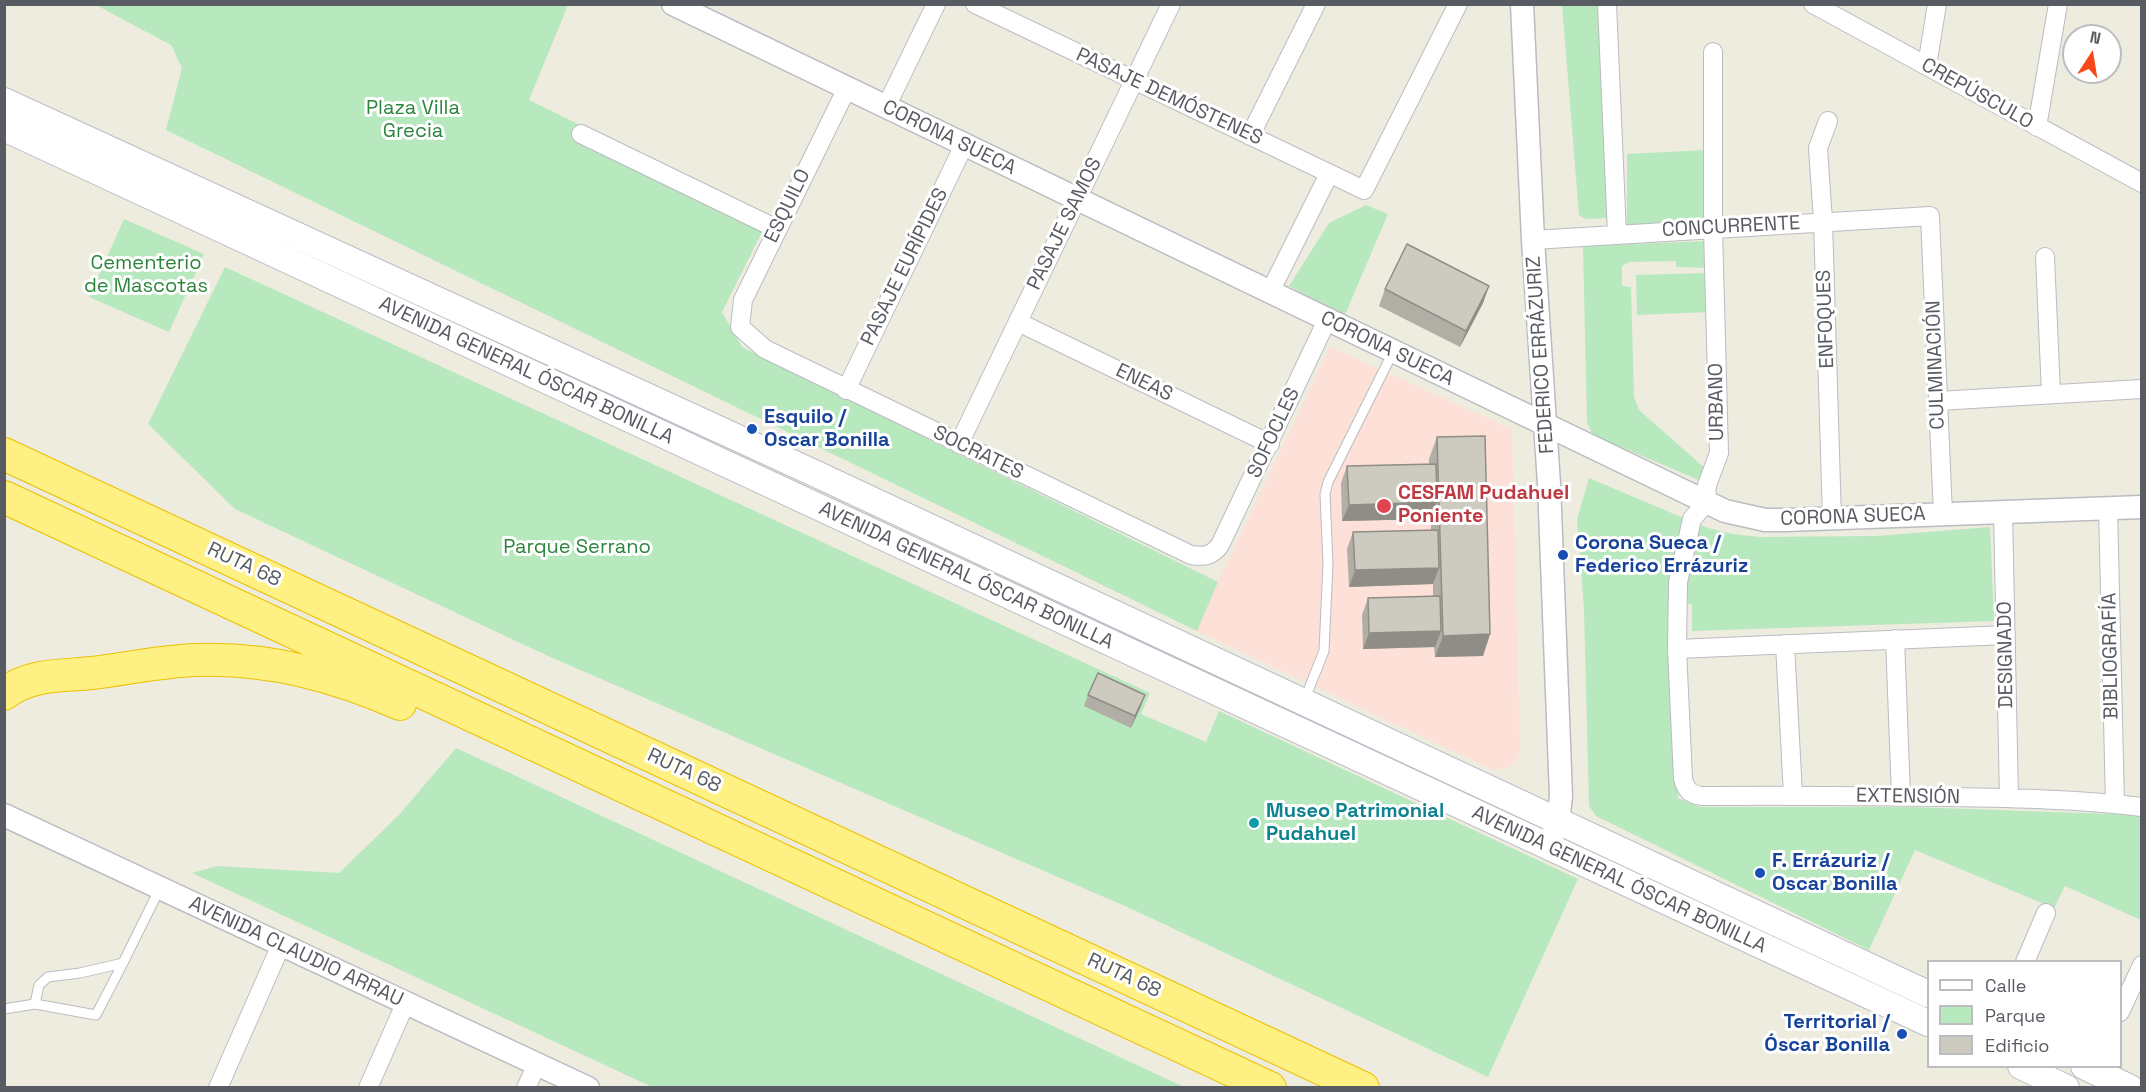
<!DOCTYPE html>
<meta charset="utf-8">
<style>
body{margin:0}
#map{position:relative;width:2146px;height:1092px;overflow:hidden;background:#edecdf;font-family:"Space Grotesk",sans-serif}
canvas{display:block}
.frame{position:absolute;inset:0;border:6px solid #585b62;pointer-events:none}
.legend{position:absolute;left:1927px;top:960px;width:195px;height:108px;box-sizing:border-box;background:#fff;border:2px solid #bcbdc0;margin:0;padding:8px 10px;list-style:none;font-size:18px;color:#585b62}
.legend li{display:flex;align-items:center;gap:12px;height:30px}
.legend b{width:30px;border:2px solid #bcbdc0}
.north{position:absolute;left:2062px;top:24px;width:60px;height:60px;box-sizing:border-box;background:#fff;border:2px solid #bcbdc0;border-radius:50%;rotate:12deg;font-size:16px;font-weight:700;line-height:24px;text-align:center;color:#585b62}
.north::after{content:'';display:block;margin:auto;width:21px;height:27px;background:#f94719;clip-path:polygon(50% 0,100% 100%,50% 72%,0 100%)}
</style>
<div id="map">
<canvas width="2146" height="1092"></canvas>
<div class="frame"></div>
<ul class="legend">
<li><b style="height:8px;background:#fff"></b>Calle</li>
<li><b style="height:16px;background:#b8e8be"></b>Parque</li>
<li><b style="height:16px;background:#cdcac0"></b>Edificio</li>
</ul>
<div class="north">N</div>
</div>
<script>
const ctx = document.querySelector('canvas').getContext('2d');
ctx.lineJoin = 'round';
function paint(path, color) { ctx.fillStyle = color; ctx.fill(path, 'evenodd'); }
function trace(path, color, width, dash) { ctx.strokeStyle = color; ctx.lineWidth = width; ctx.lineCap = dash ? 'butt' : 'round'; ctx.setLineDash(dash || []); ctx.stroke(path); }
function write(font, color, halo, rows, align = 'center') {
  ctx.font = font + ' "Space Grotesk",sans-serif'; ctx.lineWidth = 6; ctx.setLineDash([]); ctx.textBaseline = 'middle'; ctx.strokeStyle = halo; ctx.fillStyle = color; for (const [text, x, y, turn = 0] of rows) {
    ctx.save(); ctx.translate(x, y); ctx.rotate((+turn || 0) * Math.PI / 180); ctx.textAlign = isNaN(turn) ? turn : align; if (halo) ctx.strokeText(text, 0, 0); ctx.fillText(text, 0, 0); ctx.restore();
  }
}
const medical = new Path2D(`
 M1330,347L1512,429L1520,750L1518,758L1509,768L1495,770L1489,768L1197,631L1218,582Z`);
const green = new Path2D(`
 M96,5H568L529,100L769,218L722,312L742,347L1218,582L1197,631L166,130L182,68L171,45Z
 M1562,5H1602L1607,218L1585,219L1579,215Z
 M1706,150L1709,223L1627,225V154Z
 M1366,205L1388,214L1344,317L1289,286L1329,223Z
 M124,219L204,254L169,332L89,297Z
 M1707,241L1709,268L1676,267V261L1630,262L1622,266V286L1631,287L1634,397L1639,410L1707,470L1701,481L1593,435L1587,423L1583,246Z
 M225,267L1150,693L1141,714L1206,742L1219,711L1578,879L1488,1077L1134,910L548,656L235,509L148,424Z
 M1707,273L1709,312L1637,315L1636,275Z
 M1589,478L1681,517L1708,528L1733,534L1759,537L1877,536L1990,527L1994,621L1692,631V604H1668L1678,798L1700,807H1910L2141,815V920L2065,886L2054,908L1915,850L1869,950L1596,816L1589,806L1584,609L1577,520Z
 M456,748L1184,1087H652L192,873L217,866L339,873L399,815Z`);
const service = new Path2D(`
 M1304,701L1324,651L1328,563L1325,494L1328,482L1393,352
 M35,1004L39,985L48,977L80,973L123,963L160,888
 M4,1009L35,1004L96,1015L123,963`);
const minor = new Path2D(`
 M975,4L1364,190L1458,4
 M1607,4L1617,234
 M1813,4L2142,183
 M1713,52V229L1719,453L1707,485L1706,503L1692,519L1678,582L1677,649L1683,779C1686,790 1690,794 1701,796C1784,795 1866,796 1949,797C2013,798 2078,799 2142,807
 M1927,66L1937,4
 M847,88L743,300L740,327L765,349L1191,555C1204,557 1212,556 1220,545L1327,320
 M886,107L936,4
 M1828,121L1818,148L1823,221L1832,519
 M2037,127L2058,4
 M581,134L777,229
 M1250,136L1316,4
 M1533,240L1930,216L1943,514
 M2045,257L2051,394
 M1270,292L1329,174
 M1018,322L1270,444
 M846,390L964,145
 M1938,401L2142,389
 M959,444L1171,4
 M2108,508L2115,804
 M2003,512L2009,798
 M1895,639L1901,796
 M1785,644L1793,795
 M1677,649L2006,635
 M2025,962L2046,913
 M2120,1012L2142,965
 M218,1088L281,945
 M368,1088L406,1002
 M526,1088L537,1064`);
const tertiary = new Path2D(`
 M673,4L1725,511L1765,520H1786L2142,507
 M1522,4L1533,240L1549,484L1561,796L1558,822L1548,846
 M4,815L588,1088`);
const secondary = new Path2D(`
 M4,101L814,473L1928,994
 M4,128L1928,1023
 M2021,1066L2066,1088
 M2084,1066L2130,1088`);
const motorway = new Path2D(`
 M4,454L1363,1088
 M4,497L1270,1088
 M4,694C29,674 62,676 92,673C127,669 161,661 196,660C266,657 337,676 400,704`);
const wall = new Path2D(`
 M1489,286L1483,303L1460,347L1379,306L1385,289Z
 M1437,437L1490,634L1483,656L1435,657L1434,647L1363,649L1362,615L1368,598L1433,596V584L1349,587L1347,549L1353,532L1431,530V519L1342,521L1341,483L1347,466L1429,464V459Z
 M1088,695L1141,706L1131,728L1084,706Z`);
const shadedWall = new Path2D(`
 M1489,286L1483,303L1460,347L1466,331Z
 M1437,502L1431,519L1342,521L1349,505Z
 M1439,568L1433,584L1349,587L1355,570Z
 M1441,631L1435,647L1363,649L1369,633Z
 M1490,634L1483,656L1435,657L1443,636Z
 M1145,695L1141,706L1131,728L1135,716Z`);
const building = new Path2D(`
 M1407,244L1489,286L1466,331L1385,289Z
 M1485,436L1490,634L1443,636L1437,437Z
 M1436,464L1437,502L1349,505L1347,466Z
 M1438,530L1439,568L1355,570L1353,532Z
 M1440,596L1441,631L1369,633L1368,598Z
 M1098,673L1145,695L1135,716L1088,695Z`);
const markers = [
 [752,429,6,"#1a4fb4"],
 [1384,506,8,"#e0444e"],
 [1563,555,6,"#1a4fb4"],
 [1254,823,6,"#0f9aa8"],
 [1760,873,6,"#1a4fb4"],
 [1902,1034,6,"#1a4fb4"]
];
const streetNames = [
 ["CREPÚSCULO",1977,94,29],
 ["PASAJE DEMÓSTENES",1169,97,25],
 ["CORONA SUECA",949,138,26],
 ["ESQUILO",788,206,-64],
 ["PASAJE SAMOS",1065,224,-64],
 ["CONCURRENTE",1731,227,-3],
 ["PASAJE EURÍPIDES",905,267,-64],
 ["ENFOQUES",1826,319,-92],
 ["CORONA SUECA",1387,349,26],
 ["FEDERICO ERRÁZURIZ",1541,355,-94],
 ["CULMINACIÓN",1936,365,-92],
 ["AVENIDA GENERAL ÓSCAR BONILLA",526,371,25],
 ["ENEAS",1144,383,26],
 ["URBANO",1717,402,-91],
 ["SOFOCLES",1274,433,-65],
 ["SOCRATES",978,453,26],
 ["CORONA SUECA",1853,517,-2],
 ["RUTA 68",244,565,25],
 ["AVENIDA GENERAL ÓSCAR BONILLA",966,576,25],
 ["DESIGNADO",2006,655,-91],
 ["BIBLIOGRAFÍA",2111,656,-91],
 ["RUTA 68",684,771,25],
 ["EXTENSIÓN",1908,797,1],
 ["AVENIDA GENERAL ÓSCAR BONILLA",1619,880,25],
 ["AVENIDA CLAUDIO ARRAU",296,952,25],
 ["RUTA 68",1124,976,25]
];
const parkNames = [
 ["Plaza Villa",413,109],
 ["Grecia",413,132],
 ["Cementerio",146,264],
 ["de Mascotas",146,287],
 ["Parque Serrano",577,548]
];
const transitNames = [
 ["Esquilo /",764,418],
 ["Oscar Bonilla",764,441],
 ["Corona Sueca /",1575,544],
 ["Federico Errázuriz",1575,567],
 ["F. Errázuriz /",1772,862],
 ["Oscar Bonilla",1772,885],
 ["Territorial /",1890,1023,"right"],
 ["Óscar Bonilla",1890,1046,"right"]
];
const healthNames = [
 ["CESFAM Pudahuel",1398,494],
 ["Poniente",1398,517]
];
const cultureNames = [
 ["Museo Patrimonial",1266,812],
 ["Pudahuel",1266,835]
];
paint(medical, '#fde0d7');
paint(green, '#b8e8be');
trace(service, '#babcc2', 11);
trace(minor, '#babcc2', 20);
trace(tertiary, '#babcc2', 25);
trace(secondary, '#bcbec7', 28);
trace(motorway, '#ebc000', 34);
trace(service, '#fff', 9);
trace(minor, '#fff', 18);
trace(tertiary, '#fff', 22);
trace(secondary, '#fff', 26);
trace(motorway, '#fff083', 32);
paint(wall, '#b0aea5');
paint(shadedWall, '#908d86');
paint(building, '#cdcac0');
trace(building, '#908d86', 1.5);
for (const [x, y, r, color] of markers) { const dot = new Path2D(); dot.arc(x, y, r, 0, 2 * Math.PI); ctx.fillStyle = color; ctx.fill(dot); trace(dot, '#fff', 2); }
write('20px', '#585b62', '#fff', streetNames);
write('20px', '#2c853c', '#fff', parkNames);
write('bold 20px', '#164399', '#fff', transitNames, 'left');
write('bold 20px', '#be3a42', '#fff', healthNames, 'left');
write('bold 20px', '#0d838f', '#fff', cultureNames, 'left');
</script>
